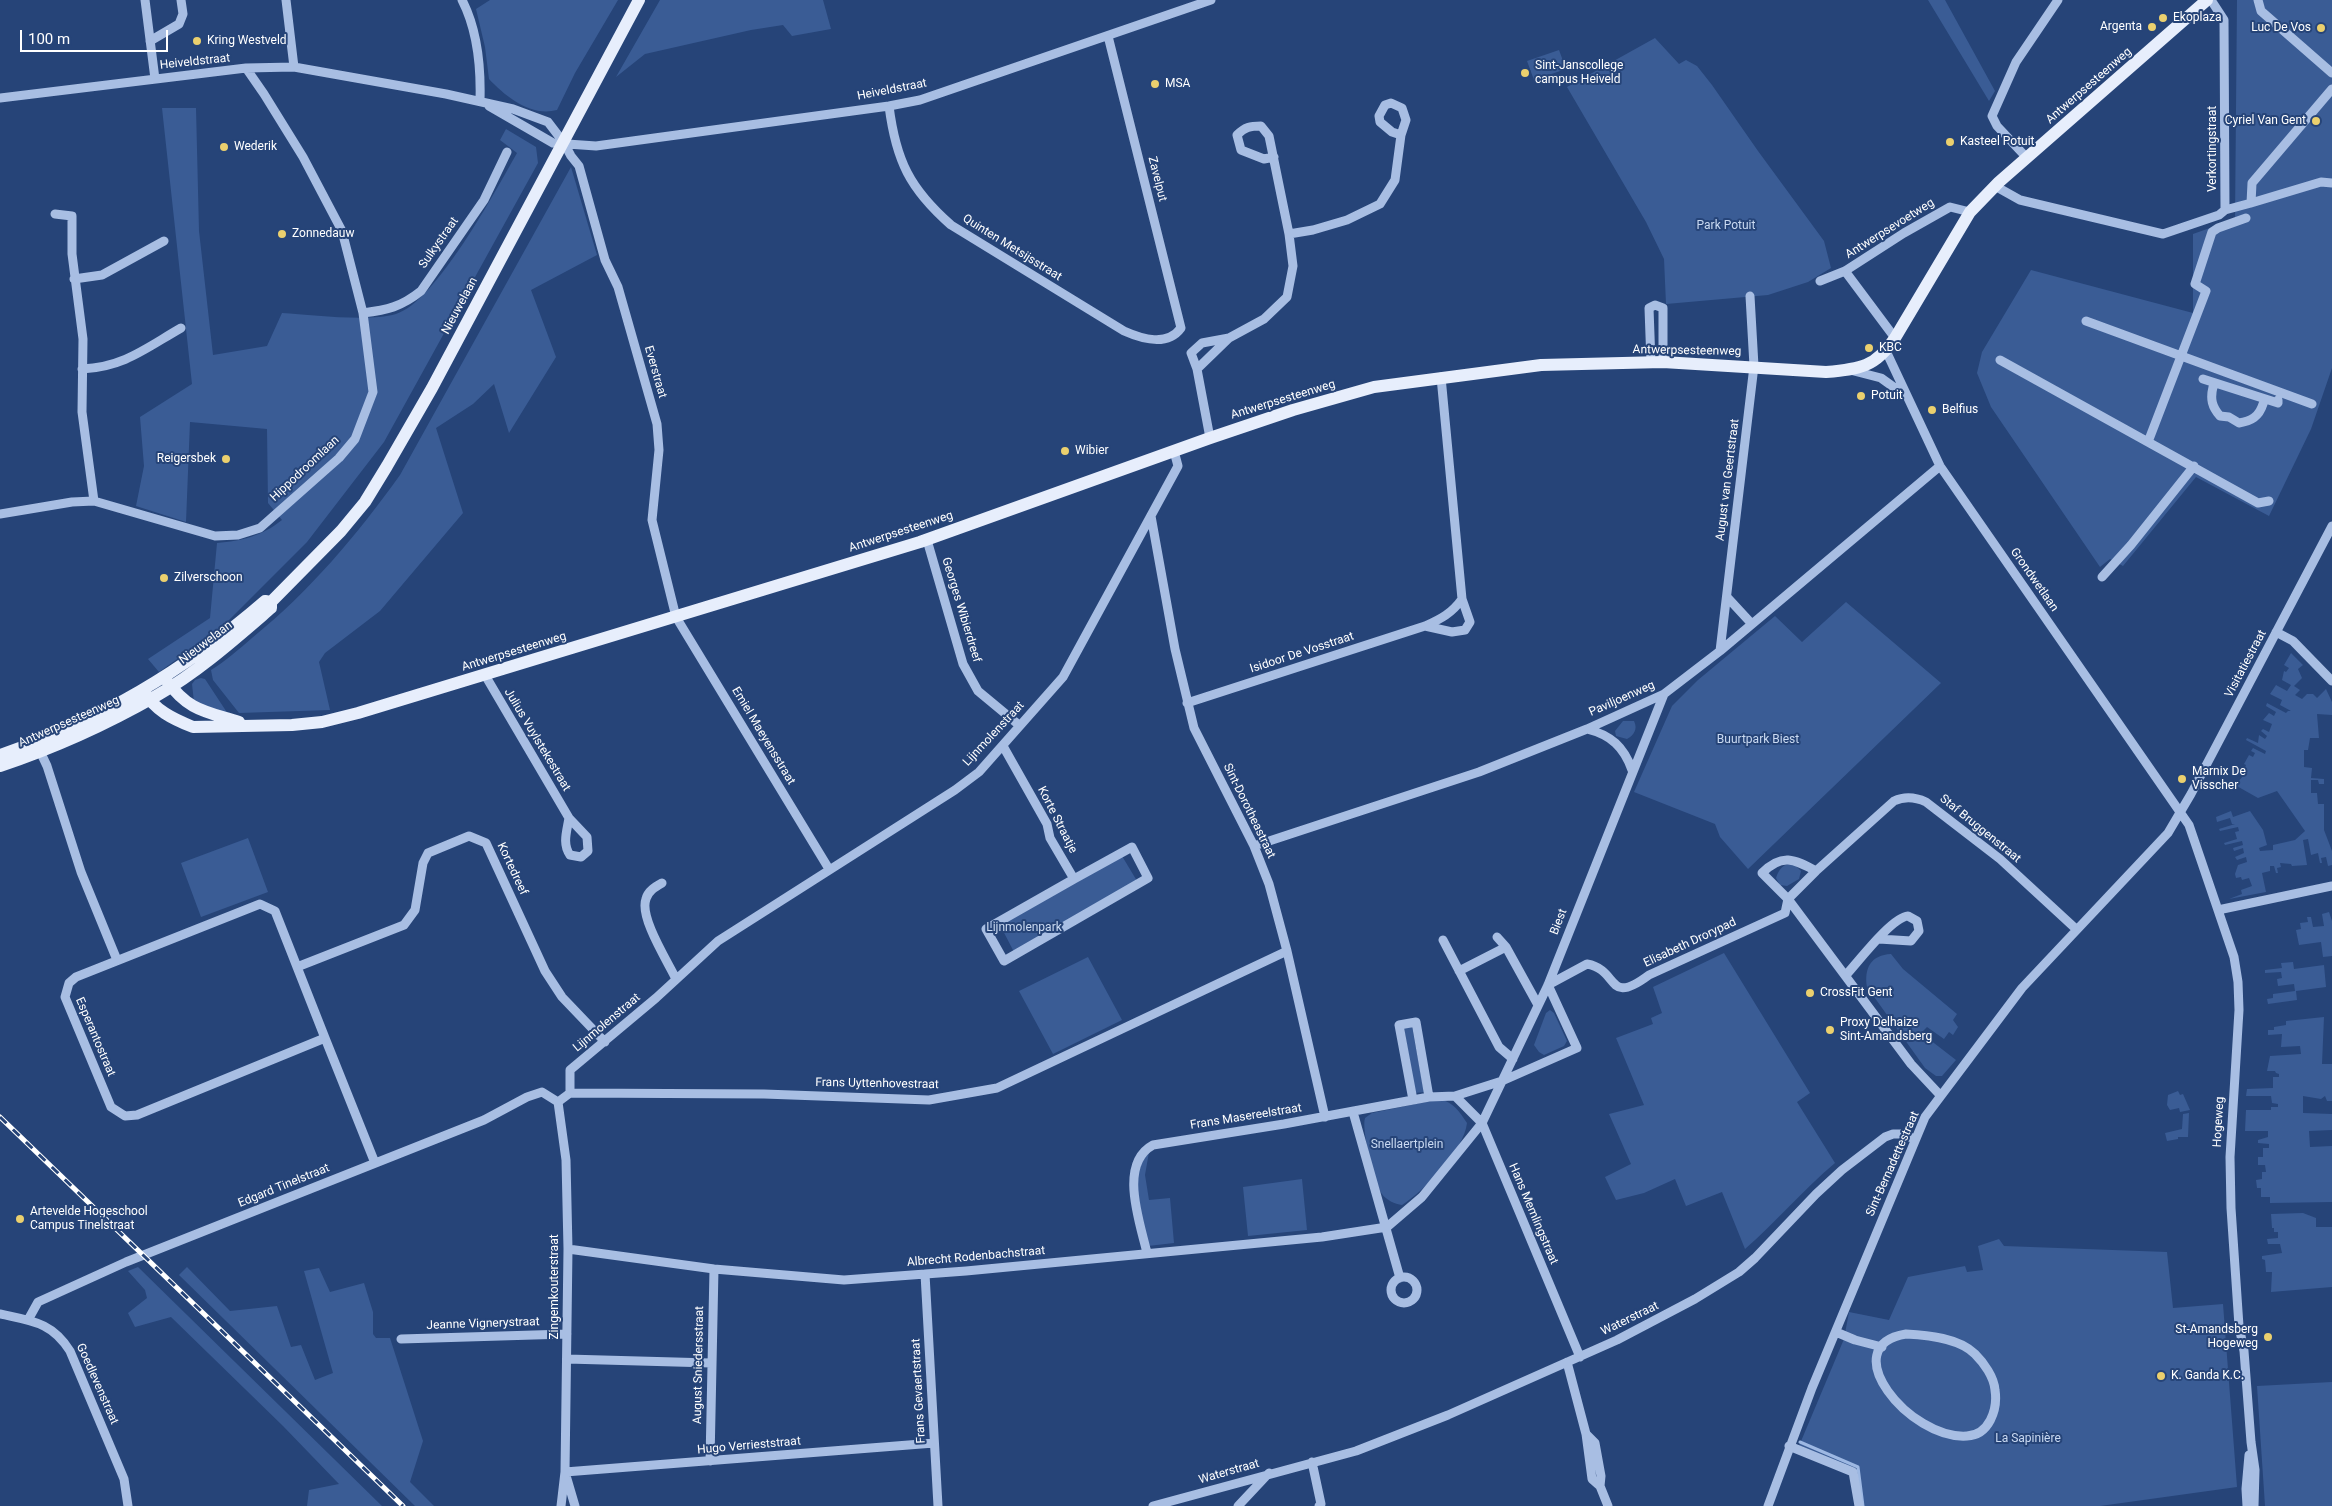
<!DOCTYPE html>
<meta charset="utf-8">
<style>
body{margin:0}
#map{position:relative;width:2332px;height:1506px;overflow:hidden;background:#264478;font-family:Roboto,sans-serif}
canvas{display:block}
.scale{position:absolute;left:20px;top:30px;width:148px;height:22px;box-sizing:border-box;border:2px solid #fff;border-top:0;padding-left:6px;font-size:15px;line-height:18px;white-space:nowrap;color:#fff;-webkit-text-stroke:4px #264478;paint-order:stroke}
</style>
<div id="map">
<canvas width="2332" height="1506"></canvas>
<div class="scale">100 m</div>
</div>
<script>
const ctx = document.querySelector('canvas').getContext('2d');
ctx.lineJoin = 'round';
function paint(path, color) { ctx.fillStyle = color; ctx.fill(path, 'evenodd'); }
function trace(path, color, width, dash) { ctx.strokeStyle = color; ctx.lineWidth = width; ctx.lineCap = dash ? 'butt' : 'round'; ctx.setLineDash(dash || []); ctx.stroke(path); }
function write(font, color, halo, rows, align = 'center') {
  ctx.font = font + ' Roboto,sans-serif'; ctx.lineWidth = 4; ctx.setLineDash([]); ctx.textBaseline = 'middle'; ctx.strokeStyle = halo; ctx.fillStyle = color; for (const [text, x, y, turn = 0] of rows) {
    ctx.save(); ctx.translate(x, y); ctx.rotate((+turn || 0) * Math.PI / 180); ctx.textAlign = isNaN(turn) ? turn : align; if (halo) ctx.strokeText(text, 0, 0); ctx.fillText(text, 0, 0); ctx.restore();
  }
}
const green = new Path2D(`
 M490,0H618L575,73L557,110C531,117 506,97 489,79L485,47L476,9Z
 M660,0H823L831,29L792,36L783,25L751,30L645,54L616,77Z
 M1928,0H1945L1995,91L1989,101Z
 M2237,0H2332V368L2311,429L2269,516L2196,477L2123,566L2110,559L2100,567L1991,407L1977,373L1982,352L2031,270L2193,313V234L2235,219Z
 M1655,38L1679,64L1686,60L1697,66L1712,85L1758,151L1824,241L1831,268L1808,282L1768,295L1666,304L1664,259L1646,222L1567,87Z
 M1559,50L1566,69L1534,80L1527,61Z
 M162,108H196L199,231L213,355L267,346L282,313C312,315 368,322 396,314C436,302 496,190 517,153L500,140L506,129L536,147L538,163L384,442L307,542L222,627L159,672L148,659L210,618L217,543C242,541 262,536 282,520L268,503L267,429L190,422L186,522L136,506L144,466L140,417L192,384Z
 M571,167L597,255L531,290L556,357L509,433L494,384L473,404L436,428L463,513L380,611L325,653L319,662L330,710L239,713L213,680L211,670C226,661 239,649 252,638C310,591 357,535 400,475Z
 M1846,602L1941,683L1748,869L1720,837L1715,824L1634,792L1672,706L1698,680L1775,616L1802,642Z
 M2291,653L2303,665L2298,669L2302,678L2294,686L2300,690L2295,695L2302,699L2307,694H2313L2317,698L2326,689L2332,702V715L2317,714L2319,738H2310L2308,750H2304V767L2312,768L2311,778L2324,779V784H2319L2318,780H2311V793H2317L2318,804H2324V830L2332,851V865L2328,866L2326,857L2321,858L2322,863H2320L2318,853L2311,855L2308,839L2303,840L2307,865L2292,866L2291,864L2280,863L2281,867L2277,868L2278,873H2276L2274,866H2270V871L2262,873L2266,892L2229,899L2242,894L2241,890L2252,886L2249,878L2242,880L2241,877L2236,878L2235,874L2238,865L2247,862L2246,857L2237,860L2235,857L2244,853L2243,848L2234,851L2233,848L2243,845L2242,841L2225,845L2224,843L2237,839L2235,832L2239,831L2238,827L2220,831L2219,829L2235,824H2232L2230,818L2217,822L2216,817L2231,811L2233,817L2250,811L2263,830L2267,845L2259,848L2260,851L2273,850V845L2295,840L2305,831L2277,791L2258,798L2235,785L2245,774L2243,772L2246,765L2244,764L2249,755L2253,757L2255,753L2251,751L2253,748L2265,754L2266,751L2246,740L2247,738L2258,743L2259,735L2265,739L2267,736L2261,731L2263,729L2269,732L2272,724L2263,720L2269,713L2274,716L2276,712L2266,706L2267,703L2286,713L2288,711H2291L2280,705L2282,700L2270,694L2276,685L2287,691L2291,685L2282,680L2284,671L2286,672L2289,668L2284,665Z
 M201,678L205,679L228,714L194,702L192,684L195,680Z
 M1623,721H1634C1638,729 1634,735 1627,739L1616,736L1615,731Z
 M248,838L268,892L201,917L181,863Z
 M1122,856L1137,881L1014,952L1000,925Z
 M1793,863L1801,871L1799,879L1787,886L1780,885L1776,878C1779,869 1783,864 1793,863Z
 M2329,912L2332,921V956L2323,957L2321,942L2299,945L2296,930L2301,929L2300,923L2308,922L2307,917H2311L2313,927L2324,926L2322,914Z
 M1724,953L1810,1093L1797,1102L1835,1163C1803,1190 1776,1222 1745,1249L1722,1192L1686,1206L1675,1179L1644,1193L1616,1200L1605,1177L1631,1164L1609,1114L1644,1105L1616,1038L1653,1024L1651,1018L1662,1013L1653,987Z
 M1891,954L1903,969L1957,1014L1953,1020L1958,1027L1953,1035L1949,1032L1944,1039L1927,1027L1921,1033L1956,1060L1942,1076H1936L1925,1068L1867,987C1864,968 1871,955 1891,954Z
 M1088,957L1122,1020L1053,1054L1019,991Z
 M2293,962L2294,969L2324,965L2326,987L2296,991L2297,1000L2268,1004L2267,999L2273,998V994L2295,991L2294,984L2278,986L2277,979L2282,978L2281,972L2265,973V970L2282,968L2281,963Z
 M1550,1010L1554,1013L1567,1041L1564,1046L1544,1055L1539,1052L1534,1045L1546,1013Z
 M2324,1017L2322,1064H2332V1101H2327L2325,1096L2321,1099L2303,1096V1113L2332,1114V1130L2309,1131L2310,1147L2332,1146V1202L2270,1203V1197H2261V1188H2257L2256,1180L2262,1179V1172H2266L2265,1165H2258V1157H2263V1148H2269V1144L2258,1143V1140L2268,1137V1131H2245L2246,1110H2271V1107H2278V1104L2272,1103L2271,1096H2246L2247,1089L2273,1088V1077H2279V1074L2276,1073L2275,1071H2267L2270,1056L2301,1054L2300,1046L2281,1047L2282,1034L2268,1035V1030H2274V1027L2286,1025V1021Z
 M1412,1026L1424,1092L1415,1093L1404,1028Z
 M2178,1091L2180,1095L2183,1094L2190,1110L2180,1112L2179,1108L2170,1110L2167,1105L2168,1095Z
 M1440,1099C1454,1103 1459,1111 1467,1123C1464,1150 1425,1190 1402,1205C1395,1204 1386,1200 1382,1194C1375,1184 1361,1130 1365,1118L1372,1113Z
 M2189,1113L2188,1137H2178V1139L2167,1141L2165,1133L2182,1129L2183,1114Z
 M1149,1152L1145,1175L1149,1200L1170,1198L1174,1243L1148,1246C1142,1217 1127,1176 1149,1152Z
 M1302,1179L1307,1230L1248,1236L1243,1187Z
 M2303,1213L2316,1218V1227H2332V1287L2271,1292L2272,1272H2266L2265,1260L2262,1259V1256L2282,1253L2280,1244H2268L2267,1239L2278,1238V1232H2274V1228H2272L2271,1214Z
 M1999,1239L2004,1246L2167,1252L2173,1308L2223,1304L2237,1487L2100,1506H1861L1856,1470L1799,1446L1844,1339L1849,1312L1889,1320L1908,1277L1965,1266L1967,1272L1983,1270L1978,1246Z
 M138,1267L382,1506H307L309,1490L339,1484L283,1426L171,1317L135,1327L128,1313L147,1298L145,1290L128,1271Z
 M187,1267L230,1311L277,1306L291,1347L301,1345L315,1380L333,1373L304,1271L319,1268L330,1292L364,1283L373,1312V1334L376,1338H390L423,1441L410,1482L434,1506H415L179,1275Z
 M2332,1382V1506H2265L2257,1386Z`);
const stream = new Path2D(`
 M1800,1442L1858,1467L1863,1506`);
const minor = new Path2D(`
 M145,0L155,79
 M286,0L294,67
 M462,0C478,31 481,67 480,101
 M2258,0L2261,11L2332,73
 M150,41L179,24L183,14L181,0
 M0,98L246,68L294,67L446,94L513,109L548,122L564,143L571,156L579,166L605,260L618,287L657,424L659,450L652,520L676,617L829,869
 M489,106L553,143L596,146L889,106L920,100L1211,0
 M889,106C896,161 910,189 951,225L1124,331C1142,339 1167,347 1181,328L1108,36
 M2027,158L1997,126L1992,116L2016,62L2058,0
 M1995,186L2020,200L2163,234L2219,215L2225,210L2224,20L2211,0
 M2251,203L2321,182L2332,183
 M2225,210L2251,203L2252,183L2332,89
 M55,214L72,216V254L83,339L82,412L94,501
 M1289,234L1313,230L1347,220L1380,204L1395,180L1401,135L1406,120L1402,108L1391,103L1385,105L1379,116L1380,122L1392,132L1401,135
 M1845,271L1895,338
 M74,279L102,275L164,241
 M1820,281L1845,271L1904,233L1950,207L1970,212
 M363,313C387,310 401,307 421,291L484,200L507,152
 M2086,321L2312,404
 M1886,351L1940,466L2189,825L2234,957L2238,982L2239,1010L2230,1157L2231,1208L2239,1326L2244,1351L2251,1442L2255,1470L2254,1506
 M2000,360L2258,503L2269,501
 M1651,363L1649,308L1655,305L1663,308V362
 M82,369C124,367 146,348 181,328
 M1197,369L1229,338L1264,319L1287,297L1293,266L1289,234L1269,136L1261,126C1250,126 1245,127 1237,135L1241,150L1264,159L1274,157
 M1850,370L1881,378L1906,396
 M2203,379L2278,403V400
 M2213,387C2210,399 2212,407 2220,416L2229,417L2239,423C2251,421 2259,417 2263,404
 M1210,438L1197,369L1191,353L1202,343L1229,338
 M2148,442L2206,291L2195,284L2212,232L2218,228L2246,218
 M0,514L72,502L94,501L215,536L238,535L260,528L339,458L355,439L373,392L363,313L342,231L303,157L264,94L246,68
 M1151,516L1175,649L1194,728L1254,846L1269,884L1287,951L1325,1117
 M927,540L963,664L978,691L1019,725
 M2102,577L2131,545L2194,466
 M1727,597L1751,623
 M1425,626L1452,632L1465,630L1470,622L1462,599
 M2276,632L2293,641L2332,681
 M1720,651L1754,366L1750,296
 M485,675L569,818L587,837L588,851L581,857L570,855C562,844 567,831 569,818
 M1187,703L1425,626C1441,619 1452,613 1462,599L1441,377
 M1587,729C1611,735 1624,747 1632,770
 M1003,746L1047,824L1050,838L1074,879L986,929L1004,961L1148,878L1132,847L1074,879
 M38,747L47,766L81,872L117,960
 M1254,846L1479,772L1587,729L1664,694L1720,651L1940,466
 M1816,871C1794,859 1782,853 1762,873L1788,899L1911,1064L1940,1095
 M662,883C655,887 648,891 646,899C639,917 668,962 676,979
 M2218,910L2332,886
 M1497,937L1506,947L1538,1005
 M1443,940L1499,1047L1513,1059
 M297,967L404,925L415,910L423,863L428,853L469,836L486,843L545,971L562,997L605,1042
 M1459,971L1506,947
 M1846,975C1858,962 1892,917 1908,916L1917,921L1919,931L1911,941L1879,939
 M325,1038L275,911L260,904L76,977L69,983L65,997L111,1107L125,1116L137,1115L325,1038L375,1163
 M570,1093V1070L656,998L718,941L955,790L979,772L1063,677L1178,466L1174,451
 M1455,1096L1482,1123L1580,1357
 M1413,1100L1399,1025L1416,1022L1429,1097
 M558,1102L570,1093L764,1094L929,1100L997,1088L1287,951
 M558,1102L566,1160L568,1249L565,1472L575,1506
 M1353,1112L1400,1278
 M1387,1227L1422,1197L1482,1123L1548,985L1664,694
 M568,1249L714,1269L844,1280L966,1271L1322,1237L1387,1227
 M1147,1253C1140,1222 1118,1164 1153,1145L1284,1124L1429,1097L1455,1096L1502,1081L1577,1048L1548,985L1587,964C1620,970 1606,1007 1649,975L1785,913L1788,899L1816,871L1894,801C1905,796 1915,797 1926,802L2000,859L2076,929
 M925,1274L938,1506
 M1391 1290a13 13 0 1 1 26 0a13 13 0 1 1-26 0Z
 M0,1314C32,1321 52,1322 70,1351L124,1479L128,1506
 M28,1320L38,1302L126,1262L484,1120L527,1097L542,1092L558,1102
 M1836,1332L1855,1340L1882,1347
 M1906,1334C1928,1335 1959,1338 1975,1354C1984,1363 1994,1377 1995,1390C1998,1410 1989,1435 1967,1436C1910,1440 1833,1346 1906,1334Z
 M401,1339L567,1334
 M567,1359L711,1363
 M1567,1362L1586,1434L1592,1479L1600,1486L1608,1506
 M1586,1434L1595,1443L1601,1476L1600,1486
 M1789,1446L1853,1472L1859,1506
 M710,1461L714,1269
 M1312,1462L1321,1504L1319,1506
 M561,1506L565,1472L934,1443
 M1153,1506L1356,1451L1448,1415L1617,1340L1695,1299L1739,1272L1755,1258L1816,1194L1842,1170L1885,1137L1893,1134H1901L1915,1139
 M1238,1506L1269,1473
 M1768,1506L1812,1388L1925,1117L2022,988L2168,833L2191,794L2332,526
 M2247,1506L2246,1489L2249,1455`);
const major = new Path2D(`
 M166,680C189,711 204,711 239,722
 M144,691C154,710 173,719 193,727L292,725L322,722L358,713L920,542L1210,438L1293,410L1374,387L1541,365L1663,362L1826,372C1860,369 1876,367 1895,338L1970,212L1999,182L2207,0
 M0,755C101,720 184,671 265,601L271,602
 M0,766C54,748 107,724 156,696C198,672 235,639 271,608V602L341,531L365,502L387,466L432,388L639,0`);
const rail = new Path2D(`
 M0,1117L403,1506`);
const markers = [
 [2163,18,5,"#ebd06e"],
 [2152,27,5,"#ebd06e"],
 [2321,28,5,"#ebd06e"],
 [197,41,5,"#ebd06e"],
 [1525,73,5,"#ebd06e"],
 [1155,84,5,"#ebd06e"],
 [2316,121,5,"#ebd06e"],
 [1950,142,5,"#ebd06e"],
 [224,147,5,"#ebd06e"],
 [282,234,5,"#ebd06e"],
 [1869,348,5,"#ebd06e"],
 [1861,396,5,"#ebd06e"],
 [1932,410,5,"#ebd06e"],
 [1065,451,5,"#ebd06e"],
 [226,459,5,"#ebd06e"],
 [164,578,5,"#ebd06e"],
 [2182,779,5,"#ebd06e"],
 [1810,993,5,"#ebd06e"],
 [1830,1030,5,"#ebd06e"],
 [20,1219,5,"#ebd06e"],
 [2268,1337,5,"#ebd06e"],
 [2161,1376,5,"#ebd06e"]
];
const poiNames = [
 ["Ekoplaza",2173,18],
 ["Argenta",2142,27,"right"],
 ["Luc De Vos",2311,28,"right"],
 ["Kring Westveld",207,41],
 ["Sint-Janscollege",1535,66],
 ["campus Heiveld",1535,80],
 ["MSA",1165,84],
 ["Cyriel Van Gent",2306,121,"right"],
 ["Kasteel Potuit",1960,142],
 ["Wederik",234,147],
 ["Zonnedauw",292,234],
 ["KBC",1879,348],
 ["Potuit",1871,396],
 ["Belfius",1942,410],
 ["Wibier",1075,451],
 ["Reigersbek",216,459,"right"],
 ["Zilverschoon",174,578],
 ["Marnix De",2192,772],
 ["Visscher",2192,786],
 ["CrossFit Gent",1820,993],
 ["Proxy Delhaize",1840,1023],
 ["Sint-Amandsberg",1840,1037],
 ["Artevelde Hogeschool",30,1212],
 ["Campus Tinelstraat",30,1226],
 ["St-Amandsberg",2258,1330,"right"],
 ["Hogeweg",2258,1344,"right"],
 ["K. Ganda K.C.",2171,1376]
];
const streetNames = [
 ["Heiveldstraat",195,62,-6],
 ["Antwerpsesteenweg",2089,86,-41],
 ["Heiveldstraat",892,90,-11],
 ["Verkortingstraat",2213,149,-90],
 ["Zavelput",1157,179,76],
 ["Antwerpsevoetweg",1890,229,-32],
 ["Sulkystraat",439,243,-55],
 ["Quinten Metsijsstraat",1012,248,32],
 ["Nieuwelaan",460,306,-62],
 ["Antwerpsesteenweg",1687,351,1],
 ["Everstraat",655,372,74],
 ["Antwerpsesteenweg",1283,400,-17],
 ["Hippodroomlaan",305,469,-43],
 ["August van Geertstraat",1728,480,-83],
 ["Antwerpsesteenweg",901,532,-18],
 ["Grondwetlaan",2034,580,55],
 ["Georges Wibierdreef",961,610,73],
 ["Nieuwelaan",206,643,-37],
 ["Antwerpsesteenweg",514,652,-17],
 ["Isidoor De Vosstraat",1302,653,-18],
 ["Visitatiestraat",2246,664,-62],
 ["Paviljoenweg",1622,699,-24],
 ["Antwerpsesteenweg",69,722,-24],
 ["Lijnmolenstraat",994,734,-47],
 ["Emiel Maeyensstraat",763,736,59],
 ["Julius Vuylstekestraat",537,740,59],
 ["Sint-Dorotheastraat",1249,811,64],
 ["Korte Straatje",1057,820,63],
 ["Staf Bruggenstraat",1980,829,39],
 ["Kortedreef",512,869,65],
 ["Biest",1559,922,-69],
 ["Elisabeth Drorypad",1690,943,-25],
 ["Lijnmolenstraat",607,1023,-40],
 ["Esperantostraat",95,1037,67],
 ["Frans Uyttenhovestraat",877,1084,1],
 ["Frans Masereelstraat",1246,1117,-9],
 ["Hogeweg",2219,1122,-87],
 ["Sint-Bernadettestraat",1893,1164,-66],
 ["Edgard Tinelstraat",284,1186,-22],
 ["Hans Memlingstraat",1533,1214,67],
 ["Albrecht Rodenbachstraat",976,1257,-5],
 ["Zingemkouterstraat",555,1287,-90],
 ["Waterstraat",1630,1319,-26],
 ["Jeanne Vignerystraat",483,1324,-2],
 ["August Sniedersstraat",699,1365,-89],
 ["Goedlevenstraat",97,1384,66],
 ["Frans Gevaertstraat",919,1391,-93],
 ["Hugo Verrieststraat",749,1446,-5],
 ["Waterstraat",1229,1472,-16]
];
const parkNames = [
 ["Park Potuit",1726,226],
 ["Buurtpark Biest",1758,740],
 ["Lijnmolenpark",1024,928],
 ["Snellaertplein",1407,1145],
 ["La Sapinière",2028,1439]
];
paint(green, '#3a5c95');
trace(stream, '#9db8e3', 3);
trace(minor, '#a8bee3', 9);
trace(major, '#e7eefc', 12);
trace(rail, '#fff', 5);
trace(rail, '#264478', 3, [9]);
for (const [x, y, r, color] of markers) { const dot = new Path2D(); dot.arc(x, y, r, 0, 2 * Math.PI); ctx.fillStyle = color; ctx.fill(dot); trace(dot, '#264478', 2); }
write('12px', '#fff', '#264478', poiNames, 'left');
write('12px', '#fff', '#264478', streetNames);
write('12px', '#cadaf2', '#264478', parkNames);
</script>
